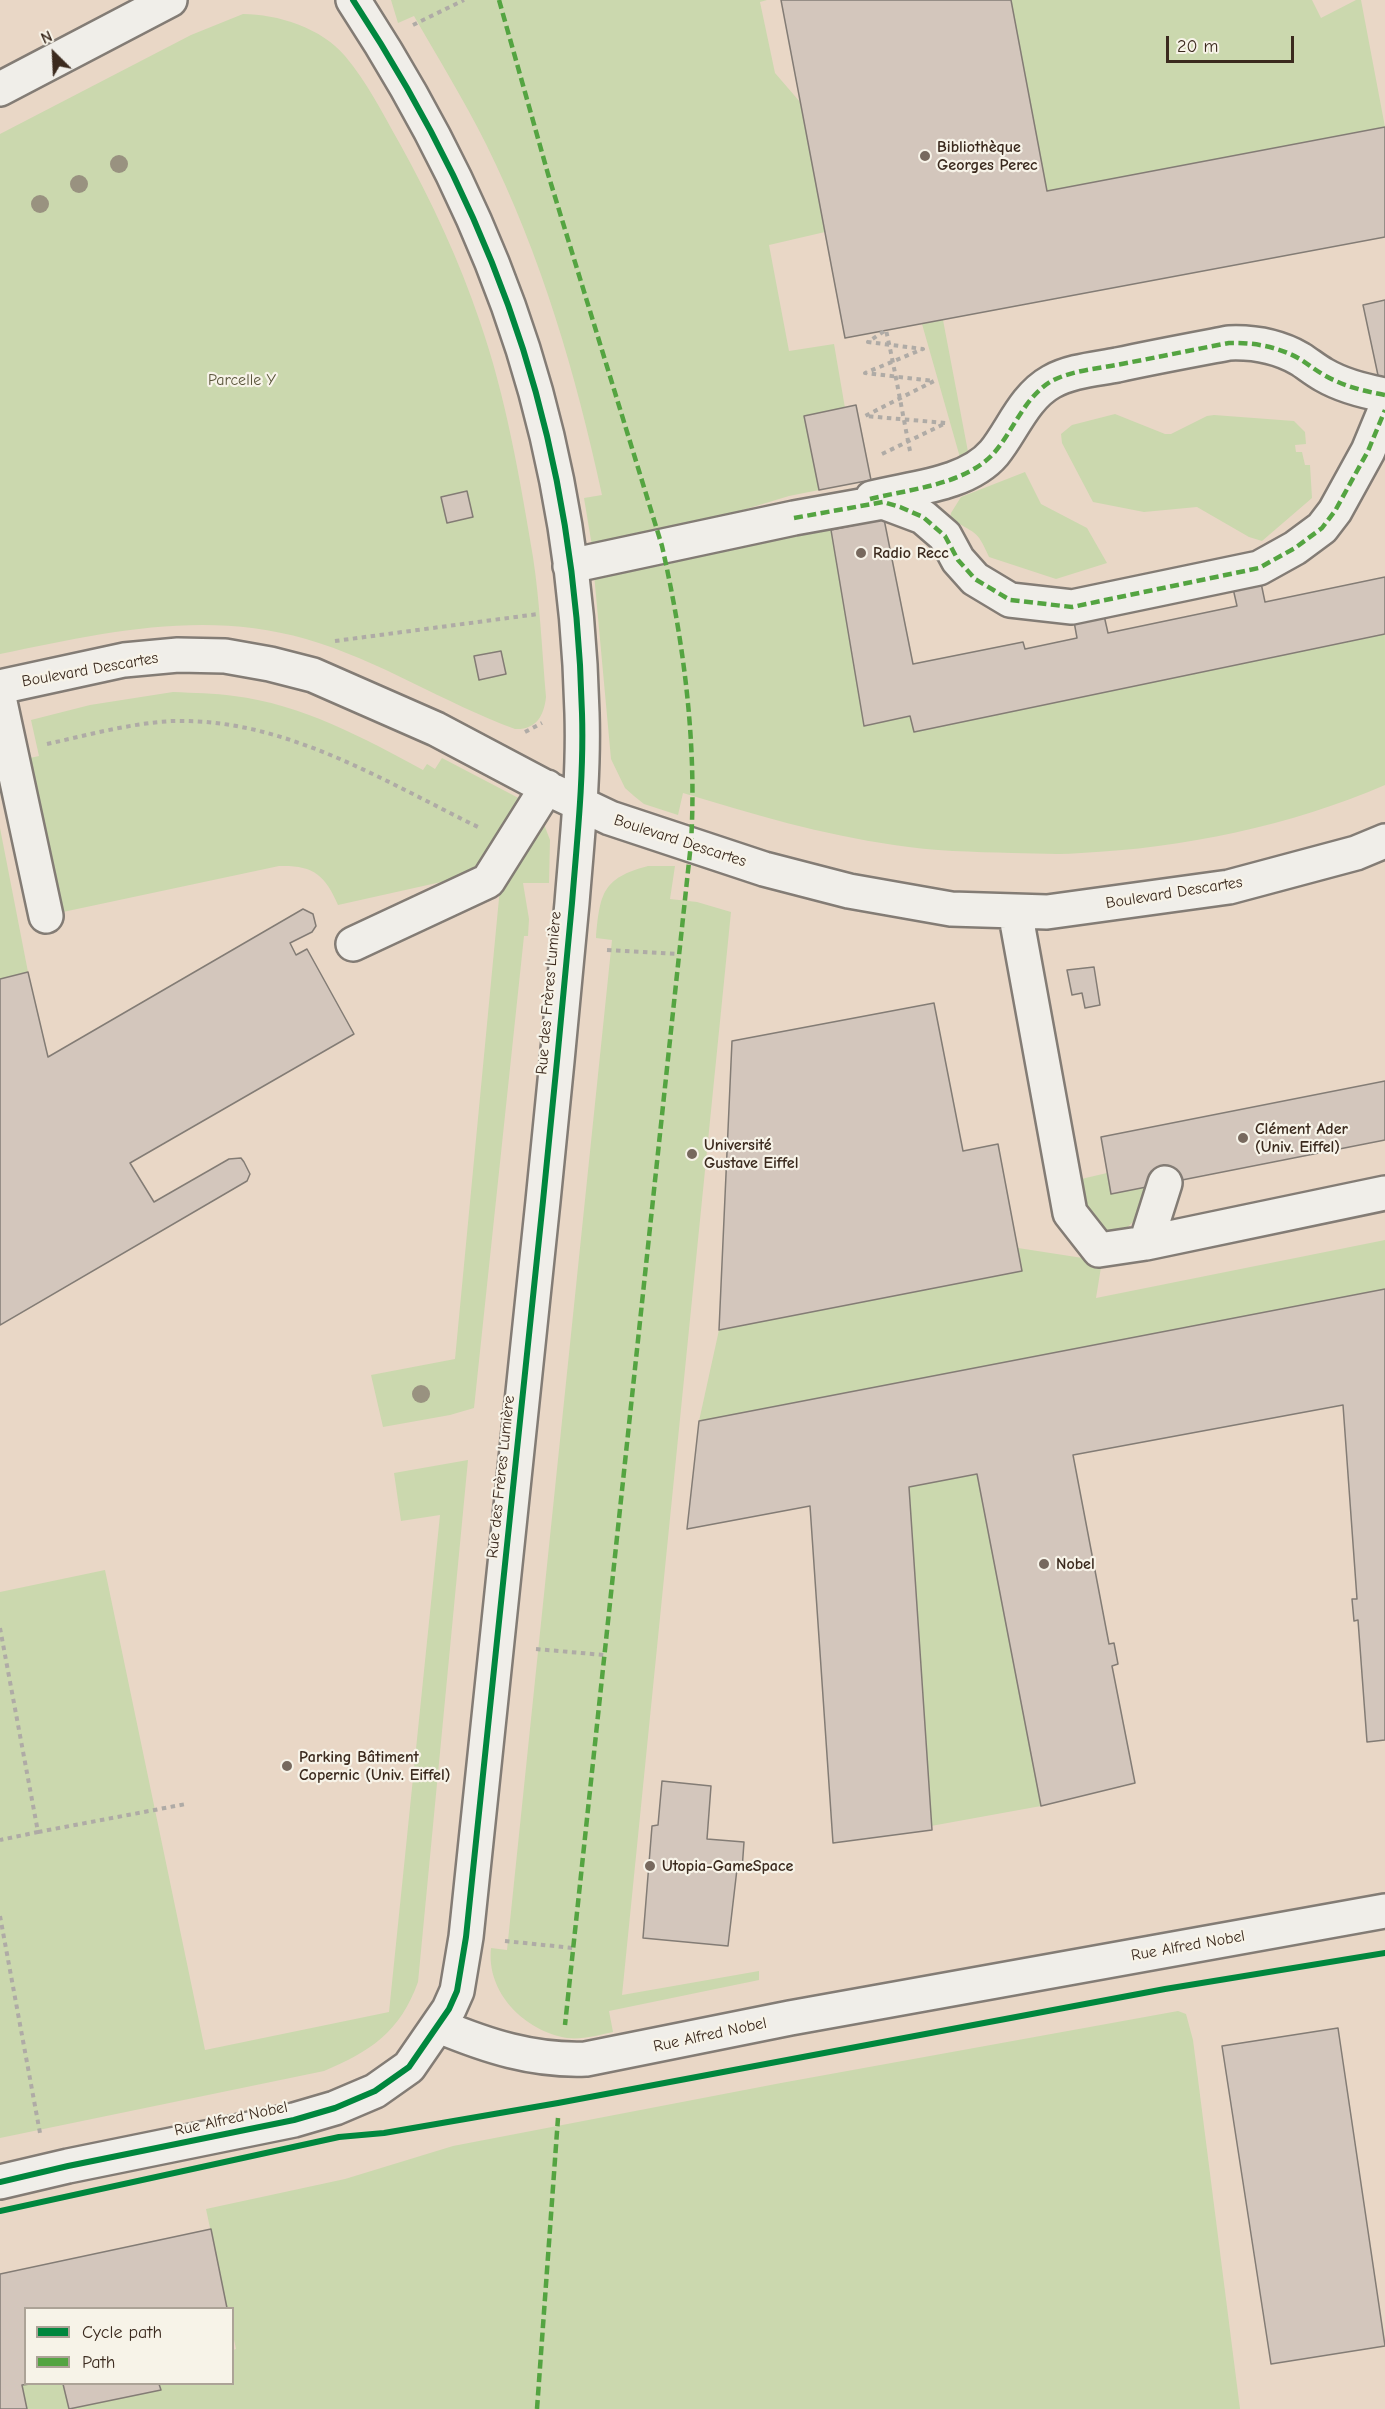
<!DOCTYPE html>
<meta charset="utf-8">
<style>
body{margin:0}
#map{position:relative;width:1385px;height:2409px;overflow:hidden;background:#e7ded5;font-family:"Comic Neue",sans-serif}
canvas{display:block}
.legend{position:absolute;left:24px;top:2307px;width:210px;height:78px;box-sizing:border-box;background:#f7f3e8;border:2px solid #aca397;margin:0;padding:8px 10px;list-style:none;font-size:18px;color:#3b2a1e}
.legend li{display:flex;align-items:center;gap:12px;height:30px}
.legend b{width:30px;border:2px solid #aca397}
.north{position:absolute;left:24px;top:24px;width:60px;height:60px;-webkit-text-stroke:4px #f7f3e8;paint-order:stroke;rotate:336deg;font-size:16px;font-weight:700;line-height:24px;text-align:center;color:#3b2a1e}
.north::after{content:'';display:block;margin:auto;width:21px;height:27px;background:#3b2a1e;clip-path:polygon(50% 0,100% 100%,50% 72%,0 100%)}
.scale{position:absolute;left:1166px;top:36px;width:128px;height:27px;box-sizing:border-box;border:3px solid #3b2a1e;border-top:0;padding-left:8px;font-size:18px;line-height:21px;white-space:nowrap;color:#3b2a1e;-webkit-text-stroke:4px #f7f3e8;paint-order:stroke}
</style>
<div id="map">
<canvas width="1385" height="2409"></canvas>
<ul class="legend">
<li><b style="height:8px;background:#00873e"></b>Cycle path</li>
<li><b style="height:8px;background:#54a441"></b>Path</li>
</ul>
<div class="north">N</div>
<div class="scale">20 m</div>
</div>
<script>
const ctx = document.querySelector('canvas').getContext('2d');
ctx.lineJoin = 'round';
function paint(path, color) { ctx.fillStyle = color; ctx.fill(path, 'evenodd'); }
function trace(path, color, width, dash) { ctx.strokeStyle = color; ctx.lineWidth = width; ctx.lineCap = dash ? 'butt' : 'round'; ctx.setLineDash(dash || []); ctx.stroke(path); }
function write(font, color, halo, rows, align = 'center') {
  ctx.font = font + ' "Comic Neue",sans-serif'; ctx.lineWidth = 4.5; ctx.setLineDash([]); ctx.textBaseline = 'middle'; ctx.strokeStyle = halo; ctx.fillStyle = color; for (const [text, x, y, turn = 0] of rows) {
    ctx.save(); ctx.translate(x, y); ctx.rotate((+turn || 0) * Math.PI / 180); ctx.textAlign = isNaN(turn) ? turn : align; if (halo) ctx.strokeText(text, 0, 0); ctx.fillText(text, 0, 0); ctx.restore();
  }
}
const built = new Path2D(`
 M0,0H1385V2409H0ZM26,2308H232V2384H26Z`);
const green = new Path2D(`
 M391,0H767L760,2L775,73L800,102L825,232L769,245L789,351L834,344L845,408L804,416L819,490L789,496L690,526L592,546L584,498L602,495C576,374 541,255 486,144C464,100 438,58 414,16L398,23Z
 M1011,0H1312L1321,18L1356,0H1361L1385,127L1047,191Z
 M243,14C277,14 322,28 345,56C367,82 383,114 400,144C431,200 460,262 480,322C506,397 520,479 533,557C540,603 542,651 546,697C544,716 536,730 515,729C444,703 379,660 306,639C204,609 101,633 0,654V134L191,35Z
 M943,320L969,457L961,461L922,324Z
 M1115,414L1165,434H1171L1207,416L1214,415L1294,421L1305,432L1306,444L1295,445L1296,452H1302L1305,465H1310L1312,498L1262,541L1249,537L1197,507L1144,512L1093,502L1062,443L1061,434L1072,425Z
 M1025,472L1041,504L1087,528L1107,563L1056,579L989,557C976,527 975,535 950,518L951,513L961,497Z
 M831,530L865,726L910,716L914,732L1385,634V785C1290,826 1183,848 1081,853C1058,855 1035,853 1012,853C973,852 933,851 894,845C823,835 752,814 683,793L678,815L644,804L634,796L625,788L611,759L594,574L696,552Z
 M173,692C194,693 214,693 234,696C301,704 364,738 423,770L427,764L435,769L442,758L530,804L508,833L489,845L477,874L338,905C325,874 312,865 279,866L63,912L30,758L39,756L31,720L90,705Z
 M542,819L550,840L549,883H523L529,919L528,936H524L474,1408L450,1415L383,1427L371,1375L455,1359L500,888L506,878L517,868L525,846Z
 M0,828L28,972L0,979Z
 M648,866H675L670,899L697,902L731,912L622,1995L759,1971V1980L609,2011L613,2032C599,2035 582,2040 567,2038C525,2031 486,1993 491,1948L507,1950L612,940L596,938C600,894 602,878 648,866Z
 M1107,1173L1111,1194L1150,1185C1141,1211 1138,1224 1112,1237L1083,1218L1077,1180Z
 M1385,1240V1289L699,1421L719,1330L1022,1271L1018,1248L1102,1261L1096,1298Z
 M468,1460L418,1982C400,2032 371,2051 324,2071L0,2138V1592L105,1570L205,2050L389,2012L440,1515L401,1521L394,1473Z
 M977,1474L1041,1806L931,1826L909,1487Z
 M1178,2011L1186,2014L1193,2040L1240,2409H69L160,2390L159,2384H232L233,2350L236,2349L233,2335L232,2308H227L206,2209L345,2179L453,2146L781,2083Z
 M30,2384H63L69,2409H27L22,2385Z`);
const building = new Path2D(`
 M781,0H1011L1047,191L1385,127V237L845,338Z
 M1385,300V379L1379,380L1363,305Z
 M856,405L871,480L819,490L804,416Z
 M467,491L473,517L447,523L441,497Z
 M884,519L913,664L1023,642L1025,649L1077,638L1073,616L1103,611L1108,633L1237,606L1232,584L1260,578L1265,602L1385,577V634L914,732L910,716L864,726L831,530Z
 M501,651L506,674L479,680L474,656Z
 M303,909L313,914L316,926L312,932L290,943L296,955L307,949L354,1034L130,1163L154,1202L229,1159L241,1158L244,1162L250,1174L247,1181L0,1325V979L28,972L48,1057Z
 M1094,967L1100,1005L1085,1008L1082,993L1072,995L1067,970Z
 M934,1003L963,1151L998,1144L1022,1271L719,1330L732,1041Z
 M1385,1081V1140L1111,1194L1101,1137Z
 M1385,1289V1740L1367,1742L1358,1620L1354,1621L1352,1599H1357L1343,1405L1073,1455L1109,1644L1114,1643L1118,1664L1112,1666L1135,1783L1041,1806L977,1474L909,1487L932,1830L833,1843L810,1506L687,1529L699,1421Z
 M662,1781L711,1786L707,1839L744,1842L742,1870L737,1869L728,1946L643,1938L652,1826L658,1825Z
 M1338,2028L1385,2346L1271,2364L1222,2046Z
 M211,2229L227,2308H26V2384H30L22,2385L27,2409H0V2274Z
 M63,2384H159L161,2390L69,2409Z`);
const path = new Path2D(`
 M413,25L464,0
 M882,454L946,423L865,416L934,381L865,373L923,349L868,342L886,330C895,370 902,411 910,451
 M335,641L538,614
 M525,732L542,723
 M47,744C88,735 131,723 173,721C284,718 382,780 478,827
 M607,950L679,954
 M0,1628L38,1832L0,1840
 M536,1649L604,1655
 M38,1832L186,1804
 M0,1916L40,2133
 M505,1941L573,1948`);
const minor = new Path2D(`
 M0,89L170,0
 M872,498C910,488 967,485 994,453C1012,431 1024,397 1051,382C1070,371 1096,369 1117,365C1154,357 1192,350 1229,343C1253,342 1279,347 1300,359C1308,364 1315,370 1324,375C1343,386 1363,391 1385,395
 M570,566L794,518L883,502L923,517L945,536L958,560L975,579L1010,600L1072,607L1259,568L1295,548L1322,528L1335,511L1368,451L1385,410
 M0,687L124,660L178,655L225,656L270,664L313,675L436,729L553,791L610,818L764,869L849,891L951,909L1047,912L1229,887L1356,853L1385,841
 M0,702L46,916
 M1015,911L1070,1213L1099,1250L1146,1243L1165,1183
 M353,944L488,881L547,787
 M1146,1243L1385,1193
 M439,2026C487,2046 533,2061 586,2059L790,2018L1385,1911
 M0,2182L68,2166L294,2120L335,2108L375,2091L409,2067L449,2009L457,1991L466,1937C492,1692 519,1447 543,1201C553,1102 563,1002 572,903C577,840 584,777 582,713C579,592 560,466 523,349C484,226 424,108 353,0`);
const quiet = new Path2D(`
 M499,0L548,174L662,546C684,644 697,743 691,843L565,2025
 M870,499C910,489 964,485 993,454C1013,432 1023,399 1050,382C1069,371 1095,369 1116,365C1154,358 1191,350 1229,343C1253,342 1279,347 1300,359C1308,364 1315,370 1324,375C1343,386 1363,391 1385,395
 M794,518L883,502L900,507L923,517L945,536L958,560L975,579L1010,600L1072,607L1259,568L1295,548L1322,528L1335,511L1368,451L1385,410
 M537,2409L558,2118`);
const cycleway = new Path2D(`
 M0,2182L68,2166L294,2120L335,2108L375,2091L409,2067L449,2009L457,1991L466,1937C492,1692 519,1447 543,1201C553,1102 563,1002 572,903C577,840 584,777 582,713C579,592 560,466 523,349C484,226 424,108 353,0
 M0,2211L339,2137L384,2133L558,2103L1165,1989L1385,1953`);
const trees = [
 [119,164],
 [79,184],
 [40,204],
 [421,1394]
];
const markers = [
 [925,156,6,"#77695e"],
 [861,553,6,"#77695e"],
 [1243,1138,6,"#77695e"],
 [692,1154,6,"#77695e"],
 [1044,1564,6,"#77695e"],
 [287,1766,6,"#77695e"],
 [650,1866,6,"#77695e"]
];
const poiNames = [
 ["Bibliothèque",937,147],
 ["Georges Perec",937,165],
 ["Radio Recc",873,553],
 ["Clément Ader",1255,1129],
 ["(Univ. Eiffel)",1255,1147],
 ["Université",704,1145],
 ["Gustave Eiffel",704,1163],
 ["Nobel",1056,1564],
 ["Parking Bâtiment",299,1757],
 ["Copernic (Univ. Eiffel)",299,1775],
 ["Utopia-GameSpace",662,1866]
];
const parkNames = [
 ["Parcelle Y",242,380]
];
const streetNames = [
 ["Boulevard Descartes",90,670,-10],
 ["Boulevard Descartes",680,841,18],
 ["Boulevard Descartes",1174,893,-9],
 ["Rue des Frères Lumière",549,993,-85],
 ["Rue des Frères Lumière",501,1477,-84],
 ["Rue Alfred Nobel",1188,1946,-10],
 ["Rue Alfred Nobel",710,2035,-12],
 ["Rue Alfred Nobel",231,2119,-12]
];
paint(built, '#e9d7c6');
paint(green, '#cbd8ae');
paint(building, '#d3c6bc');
trace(building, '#837c75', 1.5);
trace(minor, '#837c75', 38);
trace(path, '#afaba6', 4, [4.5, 4.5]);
trace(minor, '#f0eee9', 33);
trace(quiet, '#54a441', 4.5, [9, 4.5]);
trace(cycleway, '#00873e', 6);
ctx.fillStyle = '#999280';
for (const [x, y] of trees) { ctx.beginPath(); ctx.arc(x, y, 9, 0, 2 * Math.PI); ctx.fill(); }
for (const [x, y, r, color] of markers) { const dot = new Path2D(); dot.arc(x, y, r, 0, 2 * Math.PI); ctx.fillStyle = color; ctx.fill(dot); trace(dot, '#f7f3e8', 2); }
write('bold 16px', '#3b2a1e', '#f7f3e8', poiNames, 'left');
write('16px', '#59543a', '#f7f3e8', parkNames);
write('16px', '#3b2a1e', '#f7f3e8', streetNames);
</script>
